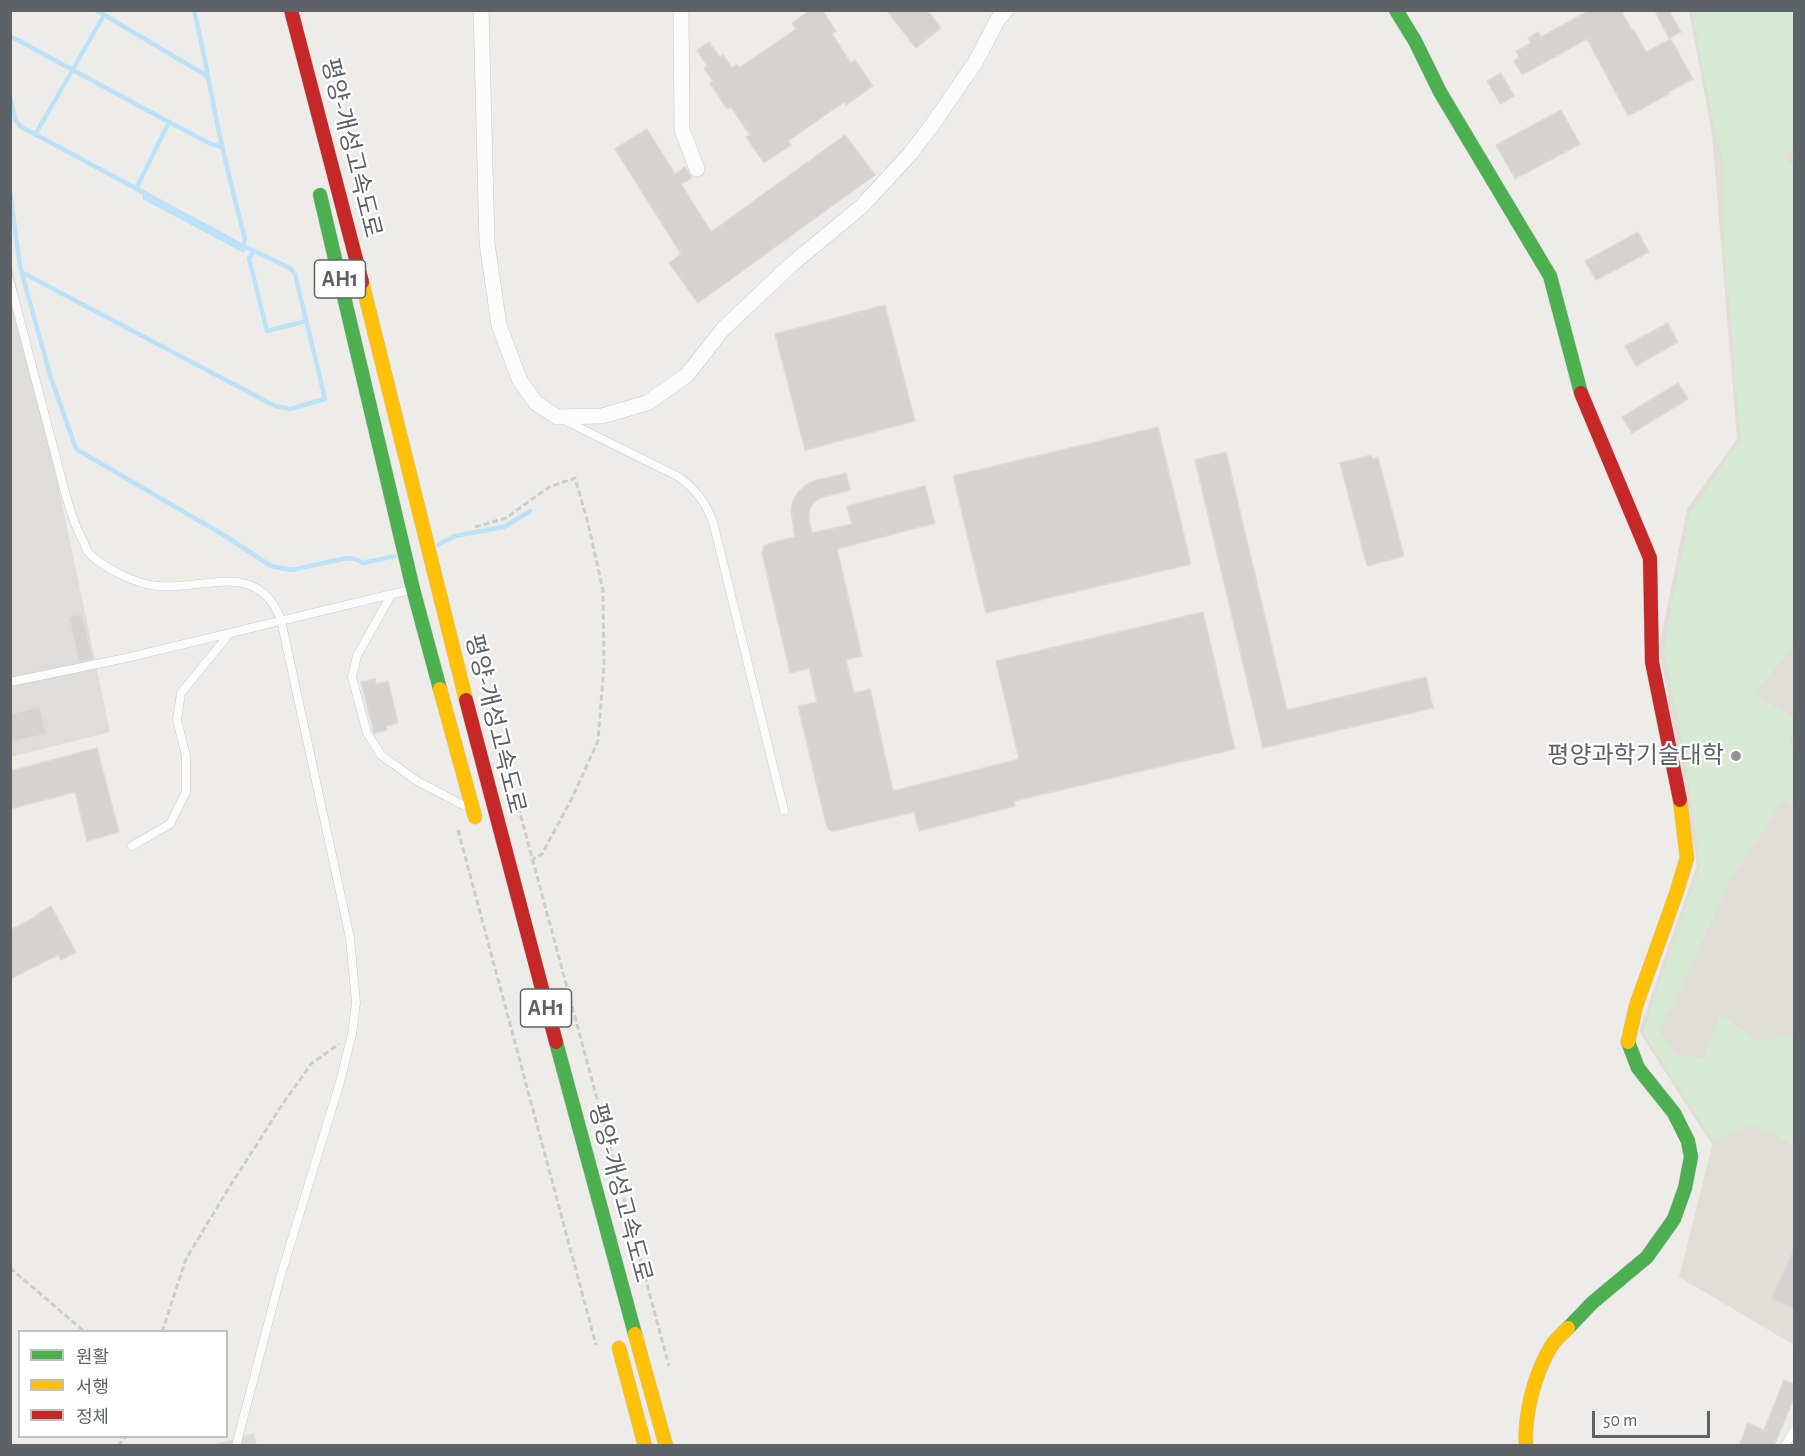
<!DOCTYPE html>
<meta charset="utf-8">
<style>
body{margin:0}
#map{position:relative;width:1805px;height:1456px;overflow:hidden;background:#eeece8;font-family:"Alegreya Sans","Noto Sans KR",sans-serif}
canvas{display:block}
.frame{position:absolute;inset:0;border:12px solid #5d6267;pointer-events:none}
.legend{position:absolute;left:18px;top:1330px;width:210px;height:108px;box-sizing:border-box;background:#fff;border:2px solid #bec0c2;margin:0;padding:8px 10px;list-style:none;font-size:18px;color:#5d6267}
.legend li{display:flex;align-items:center;gap:12px;height:30px}
.legend b{width:30px;border:2px solid #bec0c2}
.scale{position:absolute;left:1592px;top:1411px;width:118px;height:27px;box-sizing:border-box;border:3px solid #5d6267;border-top:0;padding-left:8px;font-size:18px;line-height:21px;white-space:nowrap;color:#5d6267;-webkit-text-stroke:4px #fff;paint-order:stroke}
</style>
<div id="map">
<canvas width="1805" height="1456"></canvas>
<div class="frame"></div>
<ul class="legend">
<li><b style="height:8px;background:#4caf50"></b>원활</li>
<li><b style="height:8px;background:#ffc107"></b>서행</li>
<li><b style="height:8px;background:#c62828"></b>정체</li>
</ul>
<div class="scale">50 m</div>
</div>
<script>
const ctx = document.querySelector('canvas').getContext('2d');
ctx.lineJoin = 'round';
function paint(path, color) { ctx.fillStyle = color; ctx.fill(path, 'evenodd'); }
function trace(path, color, width, dash) { ctx.strokeStyle = color; ctx.lineWidth = width; ctx.lineCap = dash ? 'butt' : 'round'; ctx.setLineDash(dash || []); ctx.stroke(path); }
function write(font, color, halo, rows, align = 'center') {
  ctx.font = font + ' "Alegreya Sans","Noto Sans KR",sans-serif'; ctx.lineWidth = 4.5; ctx.setLineDash([]); ctx.textBaseline = 'middle'; ctx.strokeStyle = halo; ctx.fillStyle = color; for (const [text, x, y, turn = 0] of rows) {
    ctx.save(); ctx.translate(x, y); ctx.rotate((+turn || 0) * Math.PI / 180); ctx.textAlign = isNaN(turn) ? turn : align; if (halo) ctx.strokeText(text, 0, 0); ctx.fillText(text, 0, 0); ctx.restore();
  }
}
const industrial = new Path2D(`
 M10,256L110,732L11,757H10Z
 M254,1433L257,1445L209,1446Z`);
const education = new Path2D(`
 M1689,11H1794V1345L1679,1277L1712,1145L1639,1031L1697,865L1659,647L1687,509L1737,439L1712,134Z`);
const green = new Path2D(`
 M1692,11H1794V148L1782,156L1794,166V646L1753,695L1794,717V738L1788,735L1792,751L1794,755V807L1782,798L1771,820L1728,884L1677,997L1659,1030L1677,1055L1703,1058L1721,1014L1757,1041L1794,1036V1146L1772,1133L1751,1125L1713,1140L1643,1032L1700,867L1685,757L1664,649L1690,514L1741,438L1725,250L1724,161L1715,132Z`);
const stream = new Path2D(`
 M96,10L207,76
 M10,36L169,122L211,144L222,147
 M10,97L15,119L20,126L239,244L290,268L295,274L325,399L290,409L275,406L23,273
 M35,135L104,15
 M136,189L169,122
 M10,192L20,266L50,375L76,449L227,537L271,566L291,570L347,558L355,559L363,563L395,556
 M145,194V198L243,250L245,239C237,208 229,177 222,146C212,101 205,55 194,10
 M254,251L249,258L267,331L306,321
 M438,545L455,536L504,527L530,511`);
const building = new Path2D(`
 M810,10H822L836,31L832,34L851,63L855,60L873,86L846,105L844,102L788,141L791,145L764,163L746,137L750,135L731,107L727,109L710,83L713,81L704,68L707,66L697,50L709,42L720,57L723,55L732,68L737,65L739,68L796,29L792,23Z
 M886,10H927L941,28L916,48Z
 M1590,10H1621L1632,31L1634,30L1646,52L1671,39L1693,79L1668,92L1669,94L1628,116L1587,39L1522,75L1514,61L1519,58L1516,51L1531,43L1528,38L1538,32L1541,37Z
 M1654,10H1669L1681,32L1669,38Z
 M1501,73L1514,96L1500,104L1487,81Z
 M1561,110L1580,144L1515,179L1496,145Z
 M647,129L675,174L685,167L692,178L681,184L711,232L845,135L875,175L698,303L669,263L681,254L615,149Z
 M1638,232L1649,252L1596,280L1585,261Z
 M885,305L915,421L805,450L775,334Z
 M1668,323L1678,342L1636,366L1625,346Z
 M1678,383L1688,399L1632,433L1622,417Z
 M1158,427L1191,564L986,613L953,476Z
 M1226,452L1287,710L1426,677L1433,708L1263,748L1195,460Z
 M1371,455L1373,459L1378,457L1404,556L1367,566L1340,463Z
 M846,473L850,490L824,497L817,500L812,505L809,512V519L812,533L852,524L847,506L925,486L935,523L837,549L862,656L846,660L854,693L870,689L893,791L1019,759L996,661L1203,612L1235,749L1014,801L1015,806L919,831L914,812L834,831L829,830L826,824L798,706L817,702L809,668L790,673L762,553L764,546L770,543L795,537L791,510L793,501L798,492L806,485L814,481Z
 M82,614L93,659L79,662L69,617Z
 M375,679L376,684L388,681L398,723L386,726L387,730L374,733L361,682Z
 M40,707L46,734L10,742V714Z
 M97,748L119,832L87,841L75,792L10,809V771Z
 M51,906L76,952L61,960L58,955L10,979V930L37,916L36,915Z
 M1794,1248V1309L1771,1299Z
 M1784,1380L1794,1384V1398L1774,1446H1739L1748,1423L1764,1430Z`);
const path = new Path2D(`
 M475,527L506,518L549,487L575,478L587,519L603,590L604,665L598,741L572,798L542,854L533,859
 M516,798L669,1366
 M458,830L596,1345
 M10,1268L85,1332
 M162,1332L186,1259L230,1186L282,1105L311,1064L339,1044
 M118,1446L126,1436`);
const lane = new Path2D(`
 M10,282C25,339 40,397 55,454C63,483 69,514 83,541C85,544 86,550 89,553C103,568 138,585 158,586C204,590 258,559 281,620L350,938L356,1003L352,1034L340,1082L280,1278L236,1446
 M564,420L679,477C696,489 706,503 713,522L784,810
 M391,595L357,656L352,677L367,733L381,755L417,781L463,805
 M10,682L126,658L409,590
 M132,846L170,824L186,792V756L177,720L181,693L230,633
 M1785,1446L1794,1430`);
const street = new Path2D(`
 M481,10L487,243L499,325L520,381L536,403L557,417L602,416L647,403L687,375L723,329L792,264L862,206L910,154L932,125L975,63L998,19L1006,10
 M681,10L682,130L697,169`);
const fast = new Path2D(`
 M1396,10L1415,41L1440,92L1550,276L1581,393
 M320,195L413,589L440,689
 M556,1042L635,1334
 M1568,1328L1592,1303L1647,1257L1674,1219L1685,1188L1691,1157L1688,1141L1674,1113L1638,1068L1628,1042`);
const slow = new Path2D(`
 M362,282L466,700
 M440,689L475,817
 M1628,1042L1636,1006L1676,894L1687,858L1680,800
 M635,1334L666,1446
 M619,1348L645,1446
 M1526,1446C1524,1414 1535,1372 1552,1345C1556,1339 1563,1333 1568,1328`);
const jam = new Path2D(`
 M291,10L362,282
 M1581,393L1650,558L1652,662L1680,800
 M466,700L556,1042`);
const markers = [
 [1736,756,6,"#909294"]
];
const shields = [
 [340,279,51],
 [546,1008,51]
];
const shieldNames = [
 ["AH1",340,279],
 ["AH1",546,1008]
];
const streetNames = [
 ["평양-개성고속도로",351,148,76],
 ["평양-개성고속도로",495,724,76],
 ["평양-개성고속도로",620,1193,75]
];
const poiNames = [
 ["평양과학기술대학",1724,756]
];
paint(industrial, '#dfddd9');
paint(education, '#e1ded8');
paint(green, '#d7ead3');
trace(stream, '#bce2f8', 4.5);
paint(building, '#d4d3d1');
trace(building, '#dddbd8', 1.5);
trace(lane, '#c9c9c9', 9);
trace(street, '#c9c9c9', 16);
trace(fast, '#cacaca', 15);
trace(slow, '#cacaca', 15);
trace(jam, '#cacaca', 15);
trace(path, '#cacfcb', 3, [6, 3]);
trace(lane, '#fcfcfc', 8);
trace(street, '#fcfcfc', 15);
trace(fast, '#4caf50', 14);
trace(slow, '#ffc107', 14);
trace(jam, '#c62828', 14);
for (const [x, y, r, color] of markers) { const dot = new Path2D(); dot.arc(x, y, r, 0, 2 * Math.PI); ctx.fillStyle = color; ctx.fill(dot); trace(dot, '#fff', 2); }
for (const [x, y, w] of shields) { const box = new Path2D(); box.roundRect(x - w / 2, y - 19, w, 38, 4.5); ctx.fillStyle = '#fff'; ctx.fill(box); trace(box, '#5d6267', 1.5); }
write('bold 22px', '#5d6267', null, shieldNames);
write('24px', '#5d6267', '#fff', streetNames);
write('24px', '#5d6267', '#fff', poiNames, 'right');
</script>
